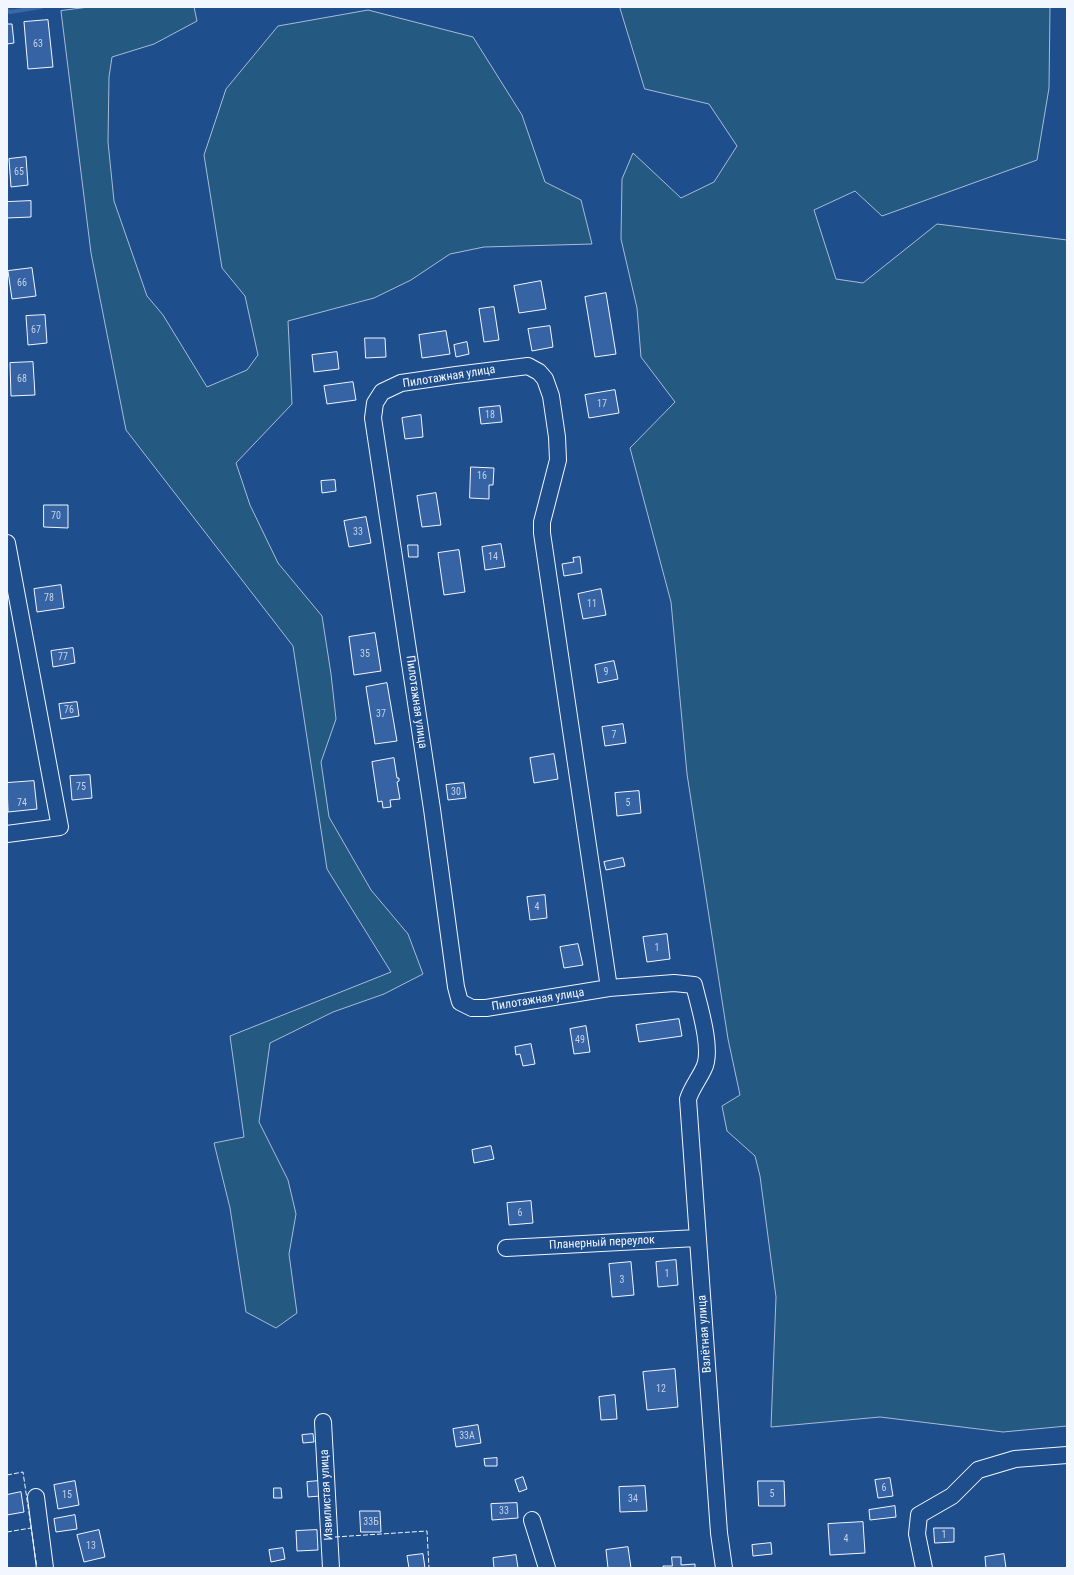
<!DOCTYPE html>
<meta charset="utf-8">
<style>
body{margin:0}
#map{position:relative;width:1074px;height:1575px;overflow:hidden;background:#1f4e8c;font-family:"Roboto Condensed",sans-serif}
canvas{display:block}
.frame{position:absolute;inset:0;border:8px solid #f2f6ff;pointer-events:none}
</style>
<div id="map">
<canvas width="1074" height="1575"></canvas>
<div class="frame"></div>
</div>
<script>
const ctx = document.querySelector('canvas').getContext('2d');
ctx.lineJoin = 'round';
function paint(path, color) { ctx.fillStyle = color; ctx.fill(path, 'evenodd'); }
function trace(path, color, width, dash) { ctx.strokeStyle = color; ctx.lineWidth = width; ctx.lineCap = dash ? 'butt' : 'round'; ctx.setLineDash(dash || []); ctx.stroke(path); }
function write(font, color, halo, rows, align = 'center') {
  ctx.font = font + ' "Roboto Condensed",sans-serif'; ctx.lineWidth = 3; ctx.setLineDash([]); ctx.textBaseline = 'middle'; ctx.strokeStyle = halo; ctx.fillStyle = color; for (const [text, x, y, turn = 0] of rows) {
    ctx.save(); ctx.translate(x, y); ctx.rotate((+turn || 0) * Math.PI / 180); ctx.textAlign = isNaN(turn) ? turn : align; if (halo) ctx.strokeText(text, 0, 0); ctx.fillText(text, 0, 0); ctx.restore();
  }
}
const green = new Path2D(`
 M89,7H194L197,21L154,44L112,57L109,77L108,142L114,201L147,296L163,315L207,387L247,370L258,355L245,296L222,268L204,155L226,89L278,26L368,10L473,37L522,115L545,182L581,200L592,244L484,247L450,254L411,280L374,298L288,321L292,404L236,463L250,505L278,563L322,616L331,674L336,719L321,762L329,817L371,890L408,934L423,974L384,994L333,1012L270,1043L259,1122L288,1180L296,1214L289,1254L297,1313L276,1328L246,1312L230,1208L214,1143L244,1137L230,1036L391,972L327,869L293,646L126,430L91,253L61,11Z
 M620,7H1050L1049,88L1037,160L882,216L855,191L814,210L836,279L863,283L937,224L1067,240V1426L1003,1432L880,1417L771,1427L776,1297L760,1176L755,1156L727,1131L722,1106L740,1095L728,1039L687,774L671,602L630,448L675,402L641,357L637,308L621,239L622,179L633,153L681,198L714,182L737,146L709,104L645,89Z`);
const stream = new Path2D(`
 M7,10L10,12L41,7`);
const building = new Path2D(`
 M48,20L53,67L28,69L24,22Z
 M7,24H12L14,43L7,44Z
 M26,157L28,185L11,187L9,159Z
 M31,201V217L7,218V202Z
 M32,268L36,296L12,299L8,271Z
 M541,281L546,309L519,313L514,286Z
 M606,293L616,354L595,357L585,297Z
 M494,307L499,340L484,342L479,309Z
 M45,315L47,343L28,345L26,316Z
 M550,326L553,347L532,351L528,329Z
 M446,331L450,354L422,358L419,335Z
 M365,338H385L386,357L366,358Z
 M467,342L469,354L456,357L454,345Z
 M337,352L339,369L314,372L312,355Z
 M33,362L35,395L11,396L10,363Z
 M353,382L356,400L327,404L324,386Z
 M615,390L619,413L589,418L585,395Z
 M500,406L502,422L481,424L479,408Z
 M421,415L423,437L405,439L402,418Z
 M471,467L494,468L493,485H489V499L470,498Z
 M335,480L336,491L322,493L321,481Z
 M436,493L441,525L422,527L417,496Z
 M44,505H68V528L44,527Z
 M366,517L371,543L349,547L344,521Z
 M501,544L505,567L485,570L482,547Z
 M408,545H418V557H409Z
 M459,550L465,592L444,595L438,553Z
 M580,557L582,573L564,576L562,564L574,562L573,558Z
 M61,585L64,608L37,612L34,589Z
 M601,589L606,615L583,619L578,594Z
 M375,633L381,671L354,675L349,637Z
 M73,648L75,663L53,667L51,651Z
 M614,661L618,679L598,683L595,665Z
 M387,683L397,741L375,744L366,687Z
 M77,702L79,716L61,719L59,704Z
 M623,724L626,743L605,746L602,727Z
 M554,754L558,779L534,783L530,758Z
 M394,758L397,778H399V781L397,782L400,799L390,800L391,807L383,808L382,801L378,802L372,762Z
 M90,775L92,798L72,800L70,776Z
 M34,781L37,809L8,812L7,783Z
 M464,783L466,798L448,800L446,785Z
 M639,791L641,813L617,816L615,793Z
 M623,858L625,866L606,870L604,862Z
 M545,895L547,918L530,920L527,897Z
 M667,934L670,959L647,962L643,937Z
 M578,944L583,965L564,968L560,947Z
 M679,1019L682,1036L639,1042L636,1025Z
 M586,1026L590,1052L574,1054L570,1029Z
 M531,1044L535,1064L523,1066L520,1054L516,1055L515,1047Z
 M491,1146L494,1159L474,1163L472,1150Z
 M531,1201L533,1223L509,1225L507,1203Z
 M676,1260L678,1285L658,1287L656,1262Z
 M631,1262L634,1295L612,1297L609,1264Z
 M675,1369L678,1407L647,1410L643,1372Z
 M615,1395L617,1419L601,1420L599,1397Z
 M478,1425L481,1443L456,1447L453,1429Z
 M313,1434L314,1442L303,1443L302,1435Z
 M497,1458V1466H485L484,1459Z
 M523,1477L527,1489L519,1492L515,1480Z
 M890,1478L893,1496L878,1498L875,1480Z
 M75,1481L79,1505L58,1509L54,1485Z
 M319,1481L320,1496L308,1497L307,1482Z
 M758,1481H784L785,1506H759Z
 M645,1486L647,1511L620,1512L619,1487Z
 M274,1488H281L282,1498H274Z
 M21,1492L24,1512L7,1515V1495Z
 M517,1503L518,1518L492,1520L491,1504Z
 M895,1506L896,1517L870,1520L869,1510Z
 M360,1511H380L381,1532H361Z
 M75,1515L77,1529L56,1532L54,1519Z
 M863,1522L865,1553L830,1555L828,1524Z
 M934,1528H954V1542L935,1543Z
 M99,1530L105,1557L84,1562L77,1535Z
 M317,1530L318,1550L297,1551L296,1531Z
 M771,1543L772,1554L753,1556L752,1545Z
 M628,1547L631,1568H608L606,1550Z
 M283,1548L285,1559L271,1562L269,1550Z
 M423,1554L425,1568H409L407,1556Z
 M1004,1554L1006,1568H986L985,1557Z
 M516,1555L518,1568H494L493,1558Z
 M672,1557H681V1565L695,1564V1568H663V1566H672Z`);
const minor = new Path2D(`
 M7,543L60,827L7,834
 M609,988L542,533V522L558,460L557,437L551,396L545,379L539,372L528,366L456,375L401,383L382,392L375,403L373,418L432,809L456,987L460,1002L472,1008H486L609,988L674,983L694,985C699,1005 713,1050 704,1068C699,1079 692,1087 688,1099L719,1533L724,1568
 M506,1248L697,1238
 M323,1422L331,1568
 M36,1497L45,1568
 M532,1520L547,1568
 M924,1568L917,1534L919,1515L952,1496L978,1470L1015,1459L1067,1455`);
const fence = new Path2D(`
 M7,1475L23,1472L37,1568
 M7,1532L31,1528
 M335,1537L427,1531L429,1568`);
const numberNames = [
 ["63",38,44],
 ["65",19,172],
 ["66",22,283],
 ["67",36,330],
 ["68",22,379],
 ["17",602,404],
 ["18",490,415],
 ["16",482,476],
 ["70",56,516],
 ["33",358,532],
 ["14",493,557],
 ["78",49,598],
 ["11",592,604],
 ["35",365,654],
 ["77",63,657],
 ["9",606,672],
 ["76",69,710],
 ["37",381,714],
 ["7",614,735],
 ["75",81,787],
 ["30",456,792],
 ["74",22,803],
 ["5",628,803],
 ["4",537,907],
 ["1",657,948],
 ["49",580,1040],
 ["6",520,1213],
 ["1",667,1274],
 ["3",622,1280],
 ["12",661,1389],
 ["33А",467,1436],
 ["6",884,1488],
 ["5",772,1494],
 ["15",67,1495],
 ["34",633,1499],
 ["33",504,1511],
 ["33Б",371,1522],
 ["1",944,1535],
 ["4",846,1539],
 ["13",91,1546]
];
const streetNames = [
 ["Пилотажная улица",449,377,-9],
 ["Пилотажная улица",416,702,82],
 ["Пилотажная улица",538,1000,-9],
 ["Планерный переулок",602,1243,-3],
 ["Взлётная улица",705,1334,-94],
 ["Извилистая улица",327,1495,-93]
];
paint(green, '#245a82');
trace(green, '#a8bbd7', 1);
trace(stream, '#3b69a3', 4);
paint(building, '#3563a3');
trace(building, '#f2f6ff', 1);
trace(minor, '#f2f6ff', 18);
trace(minor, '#1f4e8c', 16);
trace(fence, '#f2f6ff', 1, [5, 2]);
write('10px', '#c3d1e8', null, numberNames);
write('12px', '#f2f6ff', '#1f4e8c', streetNames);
</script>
